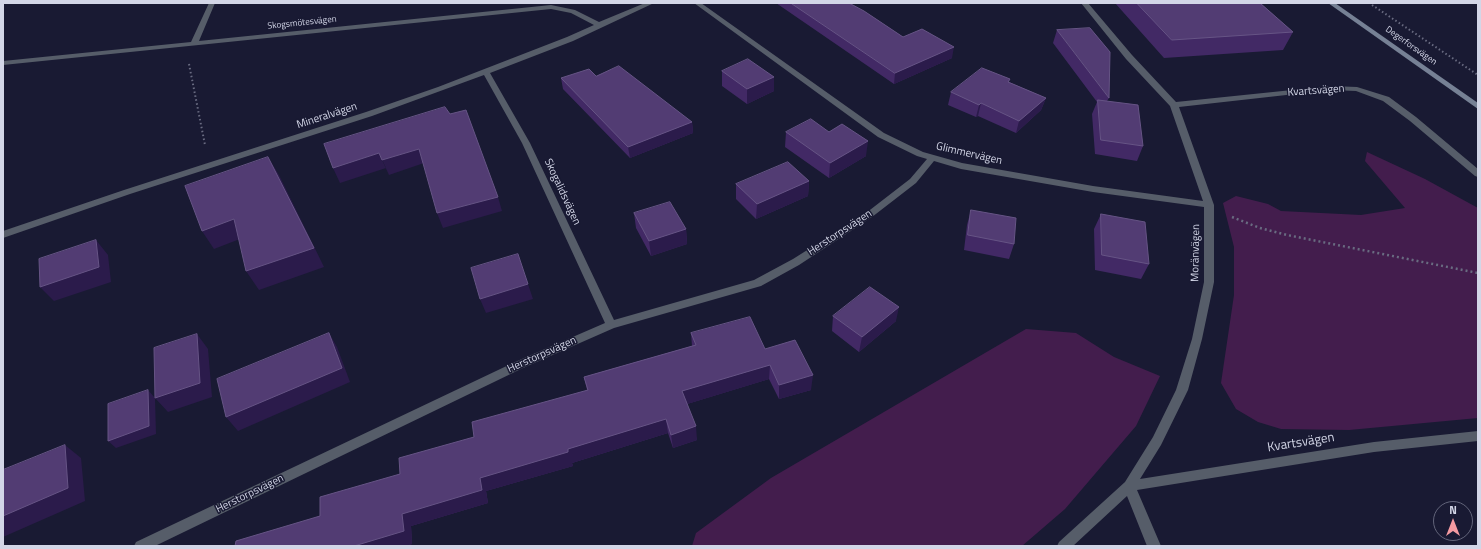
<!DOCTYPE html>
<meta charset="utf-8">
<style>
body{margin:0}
#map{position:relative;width:1481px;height:549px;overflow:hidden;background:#191a33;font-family:"Titillium Web",sans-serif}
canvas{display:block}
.frame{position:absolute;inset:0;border:4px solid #d3d6e7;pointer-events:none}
.north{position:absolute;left:1433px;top:501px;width:40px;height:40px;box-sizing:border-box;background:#191a33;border:1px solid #63657b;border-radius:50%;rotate:0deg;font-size:11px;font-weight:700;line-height:16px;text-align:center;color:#d3d6e7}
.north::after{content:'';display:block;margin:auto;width:14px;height:18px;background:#f49aa1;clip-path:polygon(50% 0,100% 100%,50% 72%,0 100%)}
</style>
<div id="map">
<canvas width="1481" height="549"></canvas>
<div class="frame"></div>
<div class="north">N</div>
</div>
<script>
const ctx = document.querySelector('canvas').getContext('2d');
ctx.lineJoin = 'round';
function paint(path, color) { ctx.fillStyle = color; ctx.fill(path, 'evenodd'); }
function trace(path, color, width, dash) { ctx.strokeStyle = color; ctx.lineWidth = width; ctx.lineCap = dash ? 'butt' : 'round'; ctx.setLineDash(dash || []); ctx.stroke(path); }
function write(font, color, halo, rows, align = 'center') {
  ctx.font = font + ' "Titillium Web",sans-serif'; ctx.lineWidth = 3; ctx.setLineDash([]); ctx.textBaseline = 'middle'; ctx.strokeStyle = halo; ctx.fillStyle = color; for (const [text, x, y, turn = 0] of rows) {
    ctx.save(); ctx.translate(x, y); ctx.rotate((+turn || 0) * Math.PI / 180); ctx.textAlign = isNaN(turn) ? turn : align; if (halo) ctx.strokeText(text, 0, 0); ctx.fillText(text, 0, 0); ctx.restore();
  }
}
const green = new Path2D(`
 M1367,152L1425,179L1478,208V418L1349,430L1281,429L1258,422L1236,409L1221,383L1234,295V247L1223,203L1236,196L1268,204L1281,211L1361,215L1405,208L1365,161Z
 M1026,329L1076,333L1114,357L1160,376L1136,426L1065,509L1022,546H692L696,533L771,478Z`);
const pathFar1 = new Path2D(`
 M1372,5L1478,75
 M189,64L205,145`);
const path = new Path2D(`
 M1232,217L1260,228L1287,235L1478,273`);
const street = new Path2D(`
 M209,3H215L199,41L551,5L575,10L599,22L645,3H654L573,41L490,73L530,143L614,320L754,280L793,259L866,213L910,179L927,159L917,156L878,137L694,3H701L884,133L923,152L962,163L1093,186L1203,201L1170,106L1126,59L1081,3H1088L1132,55L1176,102L1331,86L1357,87L1389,97L1416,117L1478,169V177L1475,176L1410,121L1383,101L1356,91L1331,90L1179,107L1214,205V282L1202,339L1188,390L1161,445L1140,479L1374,442L1478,431V441L1374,452L1137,490L1161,546H1147L1127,496L1073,546H1057L1059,542L1125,482L1153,437L1176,390L1192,339L1204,282V207L1093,192L961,169L934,161L916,183L872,217L799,265L761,286L614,328L523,368L155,546H134L136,542L515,362L605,323L522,143L484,75L372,116L130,194L3,238V231L124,190L366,112L438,87L567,37L594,25L571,13L551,9L3,65V61L191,42Z`);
const secondary = new Path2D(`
 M1328,3H1335L1478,103V109Z`);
const wall = new Path2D(`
 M776,3H849L903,37L952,58L894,84Z
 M1115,3H1260L1293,32L1283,50L1164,58Z
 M1057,30L1109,98L1107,101L1143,146L1137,161L1095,154L1092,114L1097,102L1053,43Z
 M722,71L774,91L747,104L722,86Z
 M561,78L692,122L693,133L630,158L563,89Z
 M1010,79L1009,82L1046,98L1041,110L1016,133L978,116L976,117L948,105L951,92Z
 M786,132L866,156L829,178L785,147Z
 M809,181L808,196L756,219L736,199V184Z
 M971,210L1014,244L1009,259L964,250L967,225Z
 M634,213L686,229L687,244L651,256L636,228Z
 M1101,214L1149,264L1141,279L1095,270L1094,229Z
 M833,316L896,321L859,352L832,331Z
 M691,333L765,349L811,390L779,399L769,379L687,404L697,440L673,448L668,433L572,463L573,466L486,491L488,503L411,526L412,544L405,546H235L320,516L400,474L474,437L587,390L584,377L692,346Z`);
const shadedWall = new Path2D(`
 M954,47L952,58L894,84L895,73Z
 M774,77V91L747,104V89Z
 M1046,98L1041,110L1016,133L1019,121Z
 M981,103L978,116L976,117L979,105Z
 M692,122L693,133L630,158L628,147Z
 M868,141L866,156L829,178L830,163Z
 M419,149L424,163L389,175L382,160Z
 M379,153L386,168L340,183L333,168Z
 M268,157L279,175L324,267L259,290L246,271Z
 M809,181L808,196L756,219L757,204Z
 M498,197L502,211L443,228L437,213Z
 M234,219L245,237L214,249L202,231Z
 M686,229L687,244L651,256L649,241Z
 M96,240L108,255L111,282L54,301L40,287Z
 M528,284L533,299L486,313L480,299Z
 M899,307L896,321L859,352L862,337Z
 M329,333L337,347L350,382L238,431L226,417Z
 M197,334L208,349L212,397L168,412L155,398Z
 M770,365L769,379L684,405L682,391Z
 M813,375L811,390L779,399V385Z
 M148,390L155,398L156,434L116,448L108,441Z
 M666,419L668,433L572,463L573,466L486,491L488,503L411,526L412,544L405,546H354L402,514L480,478L568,449Z
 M696,426L697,440L673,448L671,435Z
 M65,445L81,458L85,501L3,537V516Z`);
const building = new Path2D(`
 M791,3H849L864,11L903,37L922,29L954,47L895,73Z
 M1137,3H1260L1293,32L1172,40Z
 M1090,28L1110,52L1109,98L1057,30Z
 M748,59L774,77L747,89L722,71Z
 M619,66L692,122L628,147L561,78L589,69L596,76Z
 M982,68L1010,79L1008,82L1046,98L1019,121L981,103L979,105L951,92Z
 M1098,100L1138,105L1143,146L1101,140Z
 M445,107L450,114L466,110L498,197L437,213L419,149L382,160L379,153L333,168L324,144Z
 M811,119L829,132L842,124L868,141L830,163L786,132Z
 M268,157L314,248L246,271L234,219L202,231L185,186Z
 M788,162L809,181L757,204L736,184Z
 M670,202L686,229L649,241L634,213Z
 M971,210L1016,218L1014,244L968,235Z
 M1101,214L1145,222L1149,264L1102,255Z
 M96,240L99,267L40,287L39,259Z
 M518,254L528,284L480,299L471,268Z
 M870,287L899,307L862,337L833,316Z
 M750,317L765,349L795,340L813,375L779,385L770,365L682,391L696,426L671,435L666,419L568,449V452L480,478L482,490L402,514L404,531L354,546H235L236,541L320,516V497L400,474L399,458L474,437L472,422L588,390L584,377L696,345L691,333Z
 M329,333L342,368L226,417L217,379Z
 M197,334L200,383L155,398L154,348Z
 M148,390L149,426L108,441V404Z
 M65,445L68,488L3,516V470Z`);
const farStreetnames = [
 ["Skogsmötesvägen",302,23,-6],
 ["Degerforsvägen",1411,46,35]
];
const streetNames = [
 ["Kvartsvägen",1316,91,-4],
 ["Mineralvägen",327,116,-18],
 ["Glimmervägen",969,154,13],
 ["Skogalidsvägen",562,192,65],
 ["Herstorpsvägen",840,233,-33],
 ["Moränvägen",1196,253,-89],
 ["Herstorpsvägen",542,355,-24],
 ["Herstorpsvägen",250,494,-26]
];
const nearStreetnames = [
 ["Kvartsvägen",1301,443,-9]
];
paint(green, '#431d4d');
trace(pathFar1, '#696b81', 2, [1.5, 2.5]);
trace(path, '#696b81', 2.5, [2, 3]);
paint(street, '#565d69');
paint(secondary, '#768195');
paint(wall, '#422965');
paint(shadedWall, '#2b1b4b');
paint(building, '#523c73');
trace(building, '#665485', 1);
write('9px', '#d3d6e7', '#191a33', farStreetnames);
write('11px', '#d3d6e7', '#191a33', streetNames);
write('13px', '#d3d6e7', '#191a33', nearStreetnames);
</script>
